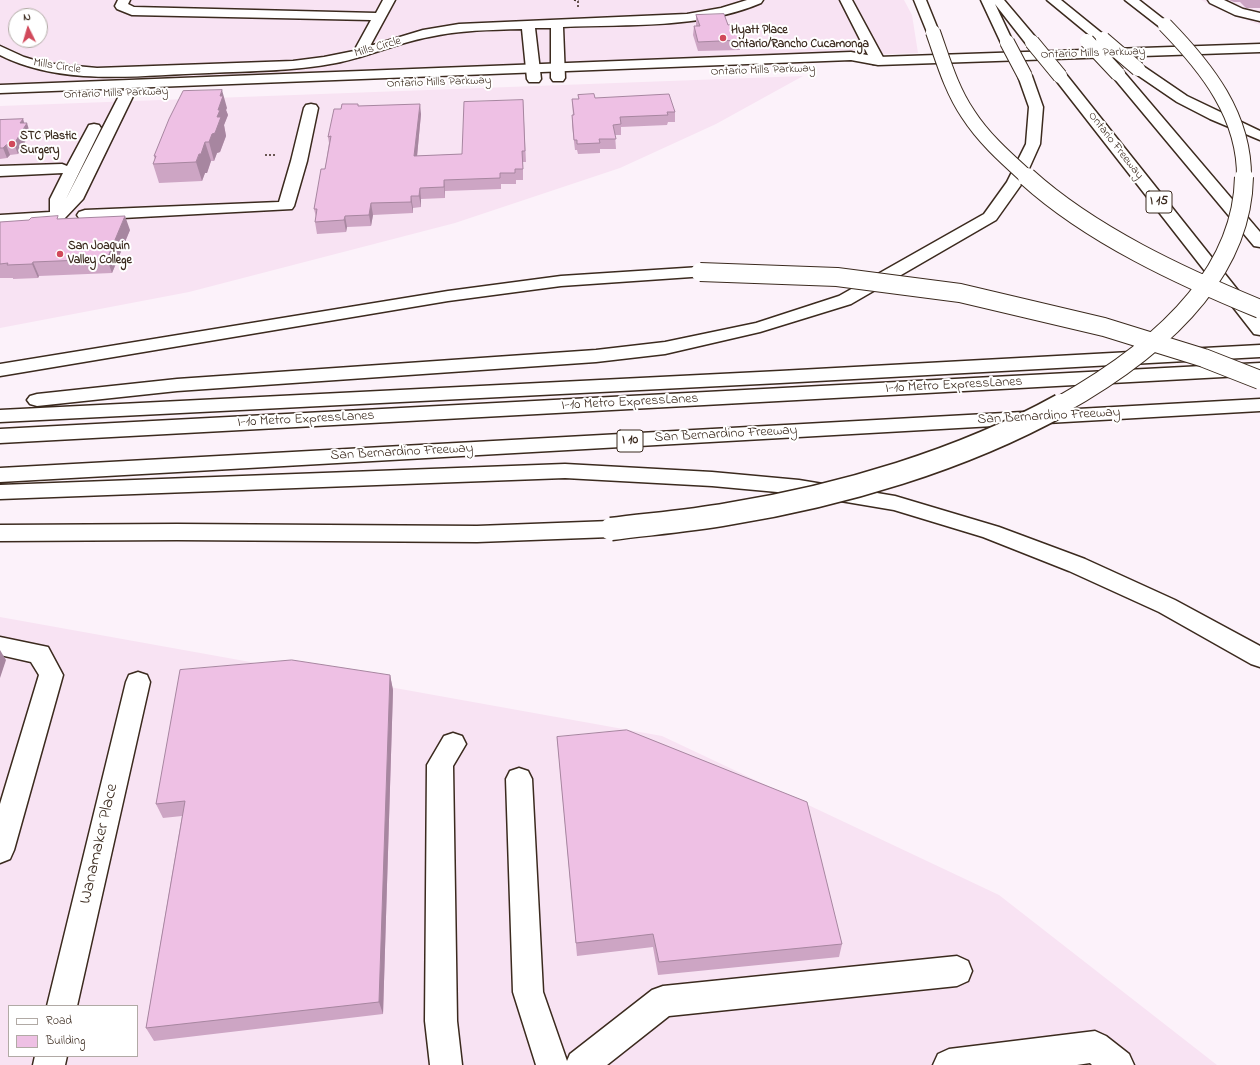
<!DOCTYPE html>
<style>
body{margin:0}
#map{position:relative;width:1260px;height:1065px;overflow:hidden;background:#fcf2fa;font-family:"Indie Flower",sans-serif}
canvas{display:block}
.legend{position:absolute;left:8px;top:1005px;width:130px;height:52px;box-sizing:border-box;background:#fff;border:1px solid #b1aaa5;margin:0;padding:5px 7px;list-style:none;font-size:12px;color:#3b2a1e}
.legend li{display:flex;align-items:center;gap:8px;height:20px}
.legend b{width:20px;border:1px solid #b1aaa5}
.north{position:absolute;left:8px;top:8px;width:40px;height:40px;box-sizing:border-box;background:#fff;border:1px solid #b1aaa5;border-radius:50%;rotate:355deg;font-size:11px;font-weight:700;line-height:16px;text-align:center;color:#3b2a1e}
.north::after{content:'';display:block;margin:auto;width:14px;height:18px;background:#d1495b;clip-path:polygon(50% 0,100% 100%,50% 72%,0 100%)}
</style>
<div id="map">
<canvas width="1260" height="1065"></canvas>
<ul class="legend">
<li><b style="height:5px;background:#fff"></b>Road</li>
<li><b style="height:11px;background:#eec0e4"></b>Building</li>
</ul>
<div class="north">N</div>
</div>
<script>
const ctx = document.querySelector('canvas').getContext('2d');
ctx.lineJoin = 'round';
function paint(path, color) { ctx.fillStyle = color; ctx.fill(path, 'evenodd'); }
function trace(path, color, width, dash) { ctx.strokeStyle = color; ctx.lineWidth = width; ctx.lineCap = dash ? 'butt' : 'round'; ctx.setLineDash(dash || []); ctx.stroke(path); }
function write(font, color, halo, rows, align = 'center') {
  ctx.font = font + ' "Indie Flower",sans-serif'; ctx.lineWidth = 4; ctx.setLineDash([]); ctx.textBaseline = 'middle'; ctx.strokeStyle = halo; ctx.fillStyle = color; for (const [text, x, y, turn = 0] of rows) {
    ctx.save(); ctx.translate(x, y); ctx.rotate((+turn || 0) * Math.PI / 180); ctx.textAlign = isNaN(turn) ? turn : align; if (halo) ctx.strokeText(text, 0, 0); ctx.fillText(text, 0, 0); ctx.restore();
  }
}
const built = new Path2D(`
 M0,0H904L912,15L918,53L547,67L0,85ZM16,16H40V40H16Z
 M1201,0H1260V25L1216,8Z
 M803,76L716,124L620,168L455,223L189,292L0,328V106Z
 M0,617L662,736L999,895L1217,1065H0ZM9,1006H137V1056H9Z`);
const path = new Path2D(`
 M574,0L578,1V9
 M265,155H275`);
const minor = new Path2D(`
 M118,0H130L128,4L134,7L376,13L383,0H395L370,46L423,30L459,24L687,14L721,8L747,0H763L761,3C700,29 629,24 563,27L565,78L563,81H553L551,78V28H535L541,79L539,82H529L527,79L522,29C491,30 459,30 429,37C397,43 367,57 336,63C294,71 251,71 209,73C141,75 63,87 0,55V46L24,57L44,63L97,68L293,61L324,57L354,51L371,20L132,15L117,9L115,6Z
 M840,0H852L885,61L883,64H873L871,61Z
 M1208,0H1224L1243,9L1260,13V21L1235,15L1210,3Z
 M127,90L132,91L134,94L83,199L64,219L0,225V215L50,212V199L63,173L0,176V166L62,164L67,166L89,125L94,124L99,125L101,128L66,199L120,94L122,91Z
 M311,104L316,105L318,108L307,161L294,206L292,209L85,220L79,218L77,215L79,212L85,210L279,202L291,161L304,108L306,105Z
 M0,637L48,647L63,675L14,850L10,859L0,863V804L39,675L31,662L0,655Z
 M138,672L147,675L150,682L77,1006H47L126,682L129,675Z
 M453,733L462,736L466,744L453,766L457,1021L462,1065H430L425,1021L427,765L444,736Z
 M519,768L528,771L532,779L543,992L567,1061L570,1054L652,990L663,986L957,956L968,961L972,971L968,981L957,986L669,1016L607,1065H536L513,992L506,779L510,771Z
 M1095,1031L1106,1036L1129,1054L1134,1065H1092L1090,1063L1077,1065H933L938,1054L949,1049Z
 M35,1056H67L65,1065H33Z`);
const major = new Path2D(`
 M1260,44V52L878,65L851,60L0,93V85L851,52L878,57Z`);
const highway = new Path2D(`
 M914,0H926L939,32L937,35H929L927,32Z
 M981,0H1004L1037,39L1038,42L1037,45H1027L995,4L1013,42L1012,45H1002Z
 M1047,0H1061L1109,39L1108,42H1098Z
 M1125,0H1139L1171,25L1169,28H1161Z
 M1138,65L1143,66L1187,96L1260,131V140L1210,119L1177,102L1133,72L1131,69L1133,66Z
 M1118,70L1123,71L1260,232V247L1254,246L1113,77L1111,74L1113,71Z
 M1025,72L1030,73L1032,76L1043,107L1040,144L1023,182L996,220L851,304L760,332L665,354L596,362L177,391L37,406L30,404L27,400L30,396L37,394L177,379L596,350L665,342L756,323L839,296L984,214L1007,182L1026,144L1029,107L1018,76L1020,73Z
 M1060,72L1065,73L1260,318V335L1254,334L1055,79L1053,76L1055,73Z
 M700,267L706,268L709,272L706,276L561,286L448,301L0,376V364L448,291L561,276Z
 M1260,345V357L780,383L0,422V410L780,371Z
 M1260,363V375L0,443V429Z
 M1260,399V411L0,482V468Z
 M565,464L712,472L799,480L895,496L999,527L1085,559L1175,600L1260,646V667L1251,664L1159,612L1069,571L983,537L894,510L799,494L712,486L565,478L0,499V485Z
 M611,521L619,524L622,529L619,534L611,537L477,542L177,540L0,541V525L177,524L477,526Z`);
const highwayBridgeFar2 = new Path2D(`
 M1165,25C1207,68 1245,116 1244,178
 M933,32C943,60 951,89 968,114C984,139 1007,159 1028,178
 M1103,39L1138,69
 M1087,41L1118,74
 M1007,42L1025,76
 M1032,42L1060,76`);
const highwayBridgeFar1 = new Path2D(`
 M1027,177C1091,235 1182,277 1260,309
 M700,272L837,277L960,293L1104,327L1204,358L1260,380
 M1059,406C1145,358 1242,284 1244,177`);
const highwayBridge = new Path2D(`
 M611,529C650,524 689,521 728,514C840,496 962,460 1061,405`);
const wall = new Path2D(`
 M1229,0H1260V8H1246L1240,2H1234Z
 M696,15L728,25L741,40L740,50L698,51L693,35L694,26H696Z
 M578,95L675,112V122H668L667,125L621,127V135H615L616,149H600V153L578,154L577,150H575L572,125V115H573L572,99H579Z
 M523,100L526,162H523V180H516V184H501V189L445,191V198L421,199V207L413,208V213L373,215L371,226L347,227L346,232L317,234L315,222L316,217L314,209L325,169L329,143L328,137L341,109L358,104V106L421,114L417,156L462,154Z
 M227,108L226,110L228,115L224,125L226,136L220,152L217,153L214,161H211L207,173H205L202,181L159,183L153,164L155,160L154,156Z
 M23,119L24,123L30,133L18,154L10,155L7,158L0,159V120Z
 M59,219L130,230L112,273L39,276L38,278L13,279V278H0V222Z
 M390,675L393,690L383,1014L154,1041L146,1028L182,816L163,818L156,804Z
 M557,737L842,944L839,957L658,975L653,947L577,956Z`);
const shadedWall = new Path2D(`
 M222,90L227,108L226,110L228,115L224,125L226,136L220,152L217,153L214,161L209,142L217,117L220,96Z
 M420,104L421,114L416,167L414,156Z
 M23,119L25,126L27,123L30,133L18,154L14,144L20,123Z
 M205,142L211,161L207,173H205L202,181L196,162Z
 M6,145L10,155L7,158L3,148Z
 M444,180L445,191V198L444,187Z
 M420,188L421,199V207L419,196Z
 M411,196L413,208V213L411,202Z
 M371,203L373,215L371,226L369,215Z
 M125,216L130,230L112,273L107,259Z
 M345,216L347,227L346,232L344,220Z
 M33,262L39,276L38,278L32,264Z
 M0,650L6,660L0,678Z
 M390,675L393,690L383,1014L379,1002Z`);
const building = new Path2D(`
 M724,14L728,25L735,24L741,40L698,42L694,26H700L696,15Z
 M222,90L220,96H223L218,110H220L217,117H221L215,133L212,134L209,142H205L201,154H199L196,162L153,164L156,156H154L169,119L183,91Z
 M594,94L595,98L669,94L675,112H667L668,115L620,117L621,124L613,125L616,139H599L600,143L577,144V140H574L572,115H574L572,99H579L578,95Z
 M523,100L525,151H522L523,169H515V173H500V178L444,180V187L420,188L419,196H411V202L371,203L369,215L345,216L344,220L315,222L317,209H314L321,169H325L331,136L328,137L334,109H341L342,104H358V106L420,104L414,156L462,154L464,102Z
 M23,119L20,123H27L14,144L6,145L3,148H0V120Z
 M58,216L57,219L125,216L107,259L33,262L32,264L7,265L8,263L0,264V222L29,220L31,218Z
 M292,660L390,675L379,1002L146,1028L185,801L156,804L180,670Z
 M627,730L807,802L842,944L659,962L653,934L576,943L557,737Z`);
const markers = [
 [723,38,4,"#d1495b"],
 [12,144,4,"#d1495b"],
 [60,254,4,"#d1495b"]
];
const farPoinames = [
 ["Hyatt Place",731,31],
 ["Ontario/Rancho Cucamonga",731,45],
 ["STC Plastic",20,137],
 ["Surgery",20,151],
 ["San Joaquin",68,247],
 ["Valley College",68,261]
];
const farStreetnames = [
 ["Mills Circle",378,48,-16],
 ["Ontario Mills Parkway",1093,54,-2],
 ["Mills Circle",57,67,9],
 ["Ontario Mills Parkway",763,71,-2],
 ["Ontario Mills Parkway",439,83,-2],
 ["Ontario Mills Parkway",116,94,-2],
 ["Ontario Freeway",1115,146,52]
];
const shields = [
 [1159,202,26],
 [630,441,26]
];
const shieldNames = [
 ["I 15",1159,202],
 ["I 10",630,441]
];
const streetNames = [
 ["I-10 Metro ExpressLanes",954,386,-3],
 ["I-10 Metro ExpressLanes",630,403,-3],
 ["San Bernardino Freeway",1049,417,-3],
 ["I-10 Metro ExpressLanes",306,420,-3],
 ["San Bernardino Freeway",726,435,-3],
 ["San Bernardino Freeway",402,453,-3]
];
const nearStreetnames = [
 ["Wanamaker Place",100,844,-77]
];
paint(built, '#f8e3f3');
trace(minor, '#3b2a1e', 3);
trace(major, '#3b2a1e', 3);
trace(highway, '#3b2a1e', 3);
trace(path, '#3b2a1e', 1.5, [2, 2]);
paint(minor, '#fff');
paint(major, '#fff');
paint(highway, '#fff');
trace(highwayBridgeFar2, '#3b2a1e', 16, []);
trace(highwayBridgeFar1, '#3b2a1e', 20, []);
trace(highwayBridge, '#3b2a1e', 25, []);
trace(highwayBridgeFar2, '#fff', 14);
trace(highwayBridgeFar1, '#fff', 18);
trace(highwayBridge, '#fff', 22);
paint(wall, '#cda5c4');
paint(shadedWall, '#a786a0');
paint(building, '#eec0e4');
trace(building, '#a786a0', 1);
for (const [x, y, r, color] of markers) { const dot = new Path2D(); dot.arc(x, y, r, 0, 2 * Math.PI); ctx.fillStyle = color; ctx.fill(dot); trace(dot, '#fff', 1.5); }
write('bold 12px', '#3b2a1e', '#fff', farPoinames, 'left');
write('12px', '#3b2a1e', '#fff', farStreetnames);
for (const [x, y, w] of shields) { const box = new Path2D(); box.roundRect(x - w / 2, y - 11, w, 22, 3); ctx.fillStyle = '#fff'; ctx.fill(box); trace(box, '#3b2a1e', 1); }
write('bold 13px', '#3b2a1e', null, shieldNames);
write('14px', '#3b2a1e', '#fff', streetNames);
write('17px', '#3b2a1e', '#fff', nearStreetnames);
</script>
